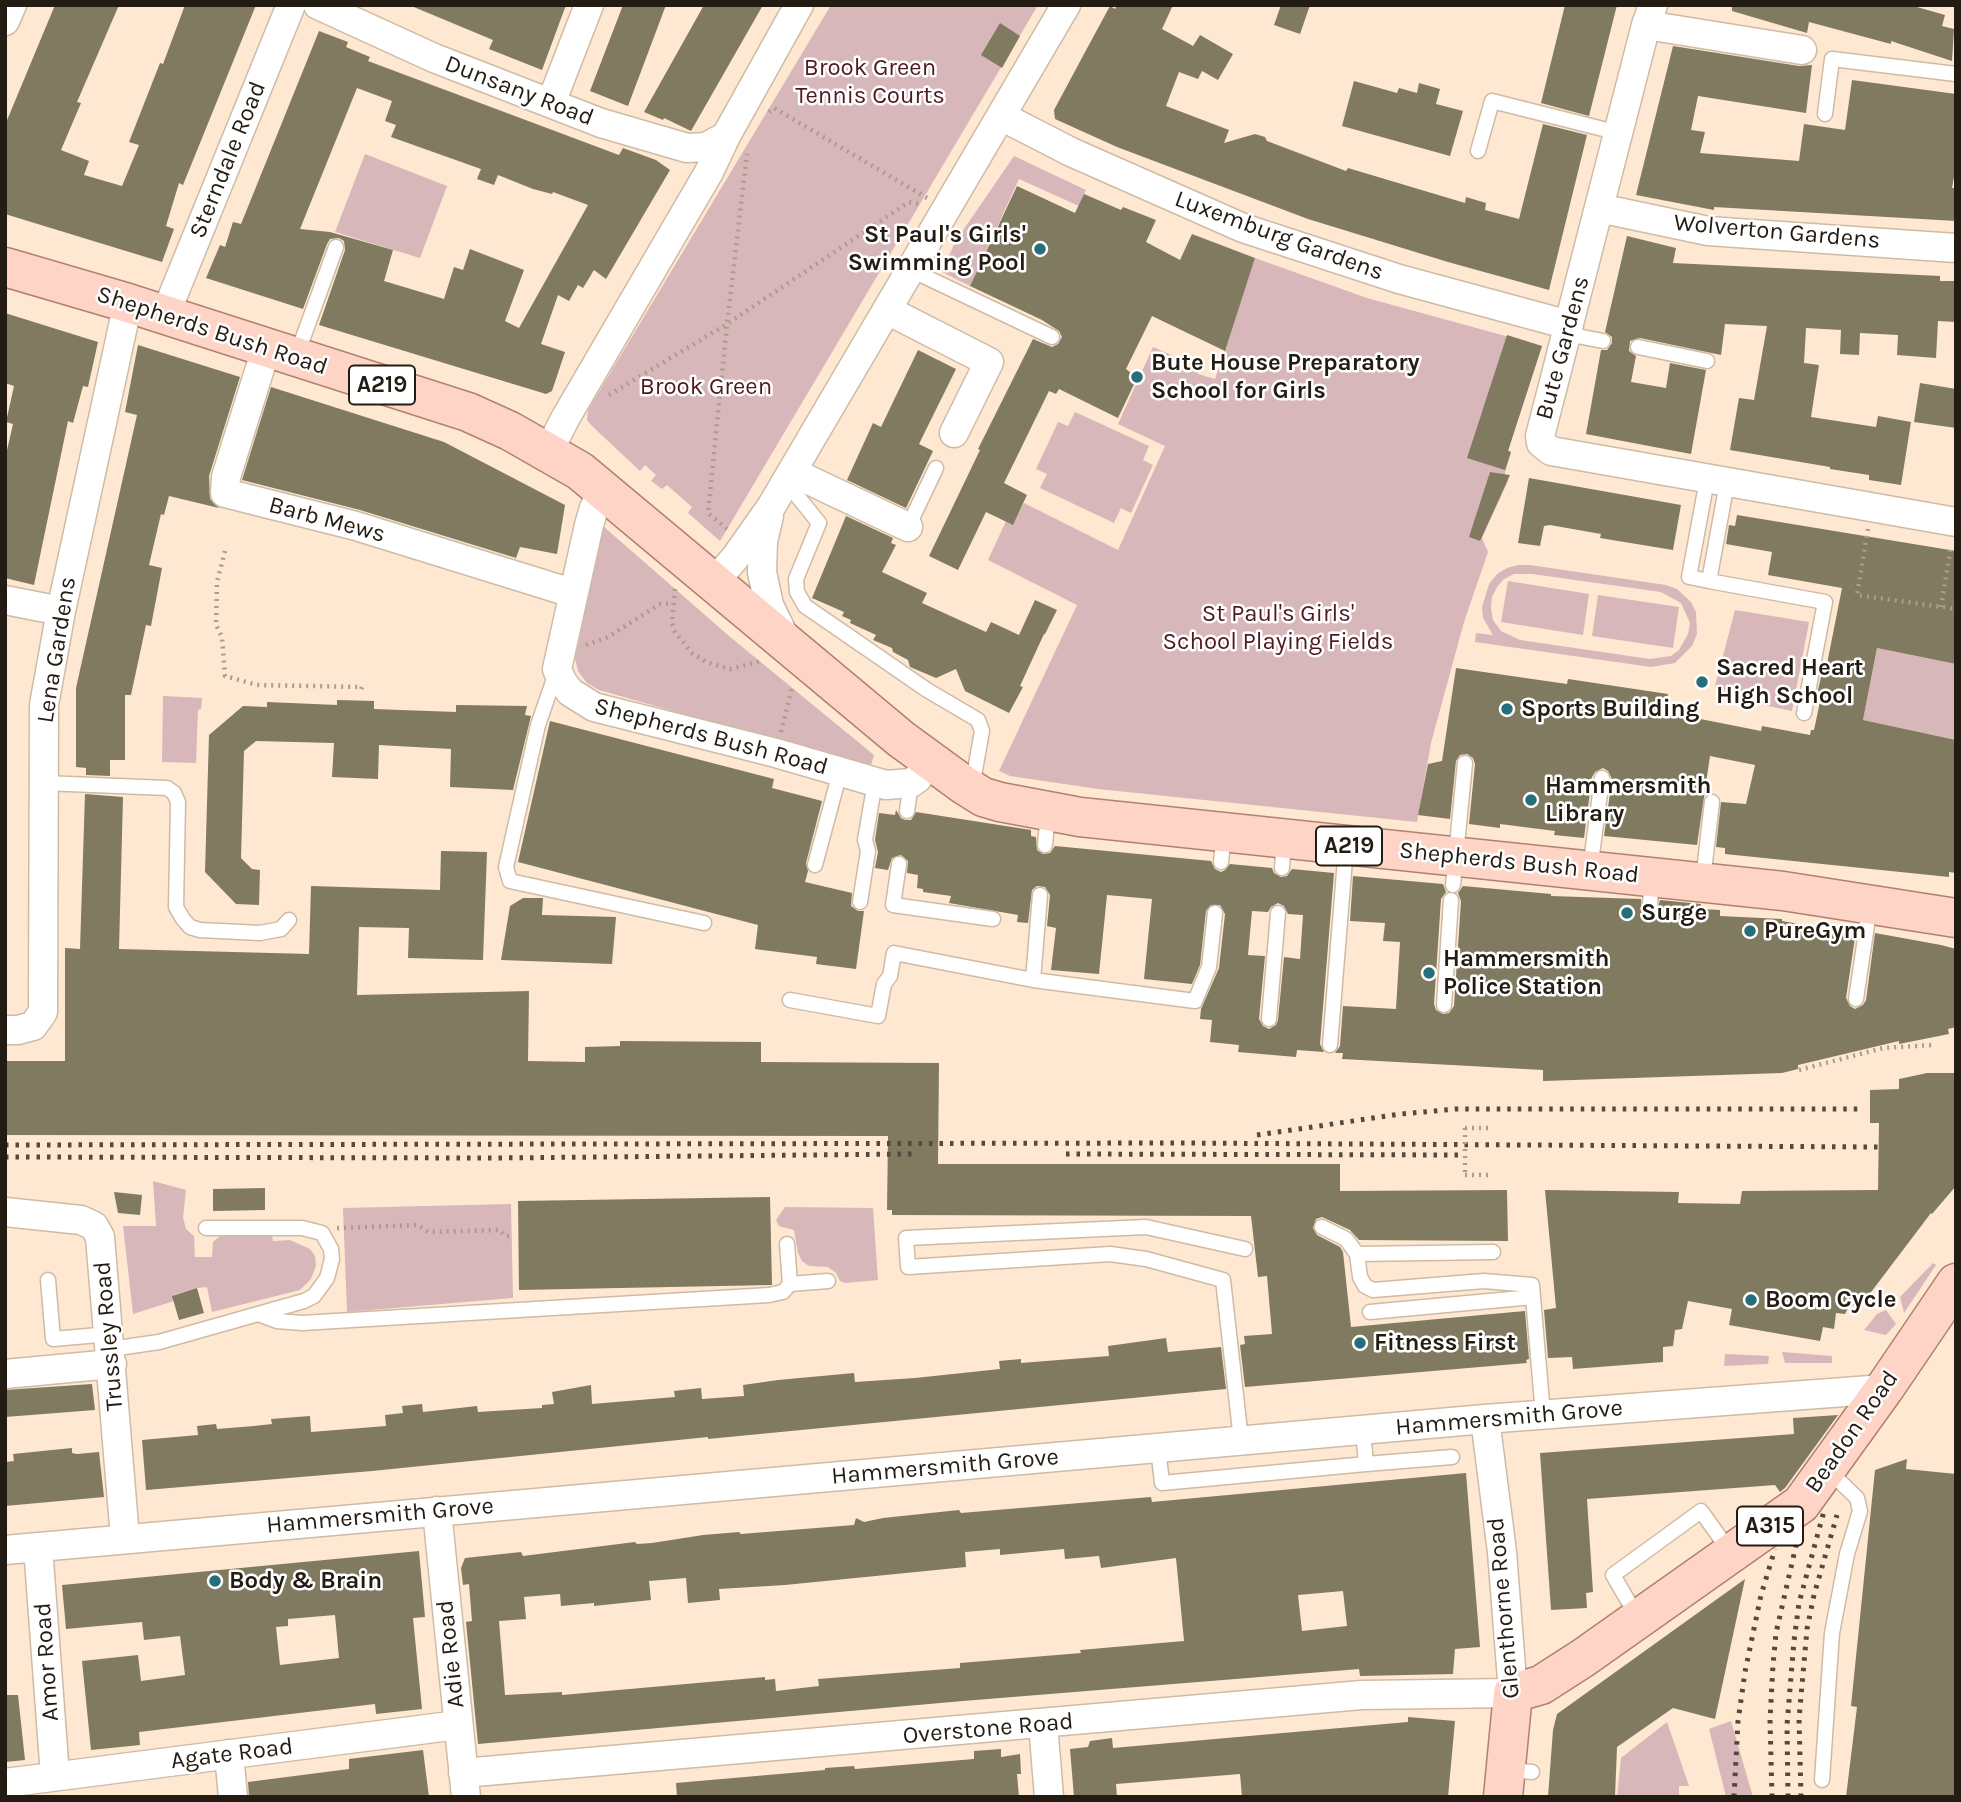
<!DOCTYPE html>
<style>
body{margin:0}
#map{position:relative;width:1961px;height:1802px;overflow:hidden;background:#fee8d2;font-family:Karla,sans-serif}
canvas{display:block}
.frame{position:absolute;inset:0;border:7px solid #231c13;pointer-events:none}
</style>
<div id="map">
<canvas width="1961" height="1802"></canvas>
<div class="frame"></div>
</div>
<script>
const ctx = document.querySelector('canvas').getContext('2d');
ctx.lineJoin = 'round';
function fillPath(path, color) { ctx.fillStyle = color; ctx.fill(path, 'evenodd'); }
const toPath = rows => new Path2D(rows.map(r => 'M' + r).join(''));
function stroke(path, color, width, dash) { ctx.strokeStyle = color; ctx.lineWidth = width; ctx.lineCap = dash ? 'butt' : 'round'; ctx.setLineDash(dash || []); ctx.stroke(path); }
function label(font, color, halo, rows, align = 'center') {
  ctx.font = font + ' Karla,sans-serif'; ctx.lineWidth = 5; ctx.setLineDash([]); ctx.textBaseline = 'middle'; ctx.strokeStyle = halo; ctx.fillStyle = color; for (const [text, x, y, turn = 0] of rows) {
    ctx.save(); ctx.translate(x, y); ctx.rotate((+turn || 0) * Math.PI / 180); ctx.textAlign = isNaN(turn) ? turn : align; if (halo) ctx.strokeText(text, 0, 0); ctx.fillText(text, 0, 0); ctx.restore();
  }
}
fillPath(toPath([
 [831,5,1038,5,720,541,688,513,692,507,667,485,662,489,651,481,656,475,645,465,640,471,592,426,587,420,588,410],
 [365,154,447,186,420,258,335,232],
 [1014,156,1086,190,1079,206,1019,179,970,286,942,272,955,242],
 [1255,258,1367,298,1542,346,1508,450,1511,452,1504,477,1508,481,1482,538,1488,552,1464,622,1431,743,1417,822,1098,789,1010,776,999,771,1077,605,988,560,1006,521,1013,524,1024,503,1118,550,1165,446,1118,424,1153,347,1200,368,1198,374,1215,379],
 [1075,412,1149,446,1143,460,1153,465,1131,513,1121,508,1114,523,1040,488,1047,474,1036,469,1058,422,1068,426],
 [603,526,729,636,874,755,869,771,771,739,599,690,587,683,578,671,575,659],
 [1518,565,1530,565,1666,585,1677,589,1691,602,1696,612,1697,634,1692,646,1675,663,1651,667,1475,642,1476,633,1493,635,1483,618,1482,607,1489,584,1497,574,1507,568],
 [1514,574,1532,574,1661,592,1681,603,1690,623,1688,634,1679,650,1671,656,1650,659,1520,640,1501,631,1493,620,1491,608,1492,597,1497,587,1504,579],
 [1508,581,1589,594,1583,635,1501,622],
 [1598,595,1679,607,1673,648,1592,636],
 [1735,610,1809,622,1792,711,1724,697,1717,693,1715,686],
 [1877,648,1956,664,1956,740,1863,720],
 [163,696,202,698,201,709,198,710,196,763,162,762],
 [153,1181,186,1190,183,1217,186,1229,194,1236,195,1257,212,1257,213,1242,220,1236,272,1235,273,1241,290,1240,310,1249,315,1256,316,1266,311,1279,300,1290,212,1312,207,1287,197,1288,173,1295,174,1301,133,1314,123,1226,156,1226],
 [511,1204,513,1298,347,1312,343,1208],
 [785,1207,873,1208,878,1280,846,1283,840,1281,836,1273,828,1267,809,1266,802,1261,798,1253,794,1230,779,1226,776,1220],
 [1933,1263,1936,1265,1904,1313,1900,1297],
 [1886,1310,1896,1324,1886,1335,1864,1330,1877,1314],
 [1782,1352,1832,1356,1832,1363,1785,1363],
 [1725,1354,1769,1356,1768,1364,1724,1366],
 [1731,1721,1753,1797,1726,1797,1709,1729],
 [1667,1722,1689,1786,1679,1786,1679,1797,1617,1797,1621,1758]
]), '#d7b7b9');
fillPath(toPath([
 [55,5,119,5,77,102,81,103,61,150,89,161,84,175,122,186,139,145,129,142,160,63,163,64,185,5,256,5,183,185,179,183,166,226,174,229,162,262,5,214,5,125],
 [409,5,566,5,542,70,489,49,493,40],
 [623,5,666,5,628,106,590,91],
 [704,5,763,5,691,131,664,118,663,120,644,112],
 [1117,5,1173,5,1162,29,1193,46,1200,35,1233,54,1218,80,1202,71,1198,79,1179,72,1166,106,1229,130,1224,143,1255,134,1265,137,1267,141,1346,171,1348,168,1465,203,1466,197,1486,203,1485,210,1519,219,1543,124,1587,135,1549,290,1448,262,1308,219,1117,147,1055,119,1054,110,1084,54,1110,6,1115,9],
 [1281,5,1310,5,1300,34,1274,25],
 [1565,5,1617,5,1589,116,1541,103],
 [1732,5,1910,5,1945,15,1942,26,1954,29,1952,61,1891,41,1891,44,1809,22,1807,33,1732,11],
 [1000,23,1020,36,1002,68,981,55],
 [319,31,348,42,346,47,370,57,368,61,619,155,623,148,656,160,670,170,606,279,594,270,583,288,578,285,569,301,558,295,541,344,565,352,552,391,546,394,319,325,345,250,344,241,339,238,330,239,327,244,303,309,206,278,220,245,225,247,233,222,241,224],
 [357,88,392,101,385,121,396,125,391,137,481,169,477,179,494,185,498,175,533,189,552,194,553,192,588,205,519,328,505,321,524,270,470,249,463,270,454,267,444,299,384,281,393,250,330,232,300,229],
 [1673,46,1799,66,1812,65,1806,113,1698,96,1691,130,1705,132,1700,153,1799,161,1804,124,1845,130,1852,80,1956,94,1956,166,1952,188,1956,188,1956,221,1714,207,1714,210,1636,195],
 [1354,81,1397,93,1399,88,1417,93,1419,83,1440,89,1436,104,1463,111,1450,156,1342,126],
 [1017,186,1075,213,1084,194,1121,210,1123,207,1156,220,1146,242,1180,260,1192,234,1255,258,1225,351,1152,316,1126,369,1137,378,1118,418,1059,389,1056,394,1049,391,1004,483,1027,495,1013,525,986,512,958,570,929,556,980,450,978,449,1033,339,1052,347,1058,344,1062,337,1059,331,1042,320,970,286],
 [1627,236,1676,248,1673,263,1940,276,1940,281,1956,281,1956,322,1938,321,1936,358,1897,355,1898,335,1860,333,1859,355,1840,354,1841,330,1806,328,1804,363,1819,365,1811,417,1876,427,1878,416,1911,422,1901,485,1869,480,1869,475,1830,469,1830,467,1730,450,1739,398,1754,400,1767,326,1725,324,1721,355,1640,338,1630,341,1629,351,1636,356,1631,382,1666,388,1670,363,1706,370,1691,454,1586,434,1601,350,1607,350,1612,343,1612,337,1605,332],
 [5,313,98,342,88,387,83,386,73,423,68,421,34,585,5,578,5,459,13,424,6,422,14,386,5,383],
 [1507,335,1542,346,1508,451,1511,452,1505,470,1467,458],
 [138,345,240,377,209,476,210,499,219,508,169,496,164,515,161,514,149,565,162,568,151,626,146,625,131,695,125,695,125,760,110,760,110,776,86,775,86,768,76,767,76,688,137,415,125,412],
 [918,350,956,369,919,444,933,451,906,508,847,480,873,423,881,427],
 [1920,383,1956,389,1956,428,1914,422],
 [271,387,444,442,565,505,557,554,520,547,516,558,360,510,242,480],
 [1490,472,1510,475,1480,541,1469,537],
 [1529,478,1681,505,1673,550,1600,538,1601,534,1550,525,1544,526,1540,546,1518,543],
 [1737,515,1956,551,1956,664,1877,648,1863,720,1956,740,1956,873,1949,872,1949,877,1725,854,1725,848,1716,847,1721,802,1746,804,1755,765,1710,756,1697,845,1604,836,1612,779,1608,771,1603,768,1595,772,1592,777,1584,838,1554,835,1555,831,1500,824,1500,828,1469,824,1475,764,1473,758,1467,754,1460,755,1456,761,1450,819,1418,815,1428,764,1442,761,1456,668,1567,684,1568,679,1668,694,1665,711,1675,714,1761,731,1762,726,1810,735,1811,730,1814,730,1821,697,1818,690,1821,677,1825,674,1842,588,1768,575,1772,552,1726,544,1729,525,1735,526],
 [846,516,893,538,891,543,896,545,882,572,927,593,922,603,986,632,991,622,1019,635,1035,600,1057,610,1045,634,1044,634,1020,686,1023,687,1009,713,965,691,956,669,936,678,910,667,908,660,893,652,892,648,873,640,876,635,850,623,851,620,842,616,844,612,812,598],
 [337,700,374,701,374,709,456,712,456,705,527,706,525,715,531,716,513,790,450,787,451,749,379,745,378,779,332,777,334,743,256,741,244,751,241,858,252,869,260,870,259,905,236,904,205,872,209,735,243,706,267,707,267,702,337,705],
 [550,721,774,779,772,788,822,801,806,863,808,871,805,882,852,893,851,906,858,911,864,911,856,969,816,964,817,957,755,949,758,925,518,862],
 [85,794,123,797,119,949,309,954,311,886,440,890,441,851,487,852,483,960,408,958,409,928,359,927,357,995,529,991,528,1061,585,1062,585,1047,620,1046,620,1041,761,1042,761,1062,939,1063,938,1164,1340,1164,1340,1191,1507,1190,1508,1241,1359,1240,1350,1230,1322,1217,1316,1219,1313,1228,1317,1235,1340,1247,1343,1252,1351,1327,1525,1311,1529,1359,1526,1360,1527,1363,1245,1387,1240,1345,1245,1344,1244,1336,1272,1334,1267,1276,1258,1277,1251,1216,892,1215,892,1210,887,1210,888,1136,5,1135,5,1061,65,1061,65,948,80,949],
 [896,810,901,818,905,820,911,820,916,812,1031,830,1031,836,1036,837,1037,850,1043,854,1050,853,1055,846,1211,861,1215,869,1221,872,1225,870,1230,864,1272,868,1274,873,1281,877,1287,876,1292,869,1334,873,1320,1044,1324,1052,1297,1050,1296,1057,1238,1052,1239,1045,1210,1042,1212,1020,1200,1019,1201,1009,1219,968,1225,914,1220,905,1211,905,1206,911,1200,965,1192,984,1144,979,1152,899,1107,895,1099,974,1051,970,1056,928,1047,926,1050,895,1045,887,1037,886,1032,890,1028,923,1017,922,1018,915,949,903,951,896,923,892,923,889,917,888,918,875,907,873,908,861,901,855,892,858,888,870,875,868,878,852,875,840,879,813,895,815],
 [1278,903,1284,906,1288,914,1303,915,1300,959,1284,957,1278,1020,1276,1025,1269,1029,1263,1026,1259,1019,1265,956,1248,955,1252,911,1268,912,1271,907],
 [1353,876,1443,884,1446,892,1441,899,1434,1004,1436,1010,1443,1014,1449,1013,1454,1006,1461,901,1458,893,1463,886,1551,894,1551,896,1641,899,1642,910,1649,914,1657,911,1660,900,1701,904,1701,909,1720,910,1720,916,1782,919,1782,921,1839,931,1840,928,1856,931,1846,998,1850,1006,1855,1009,1863,1005,1866,1000,1875,933,1941,945,1956,949,1956,1027,1948,1029,1949,1034,1899,1044,1899,1041,1798,1065,1798,1069,1782,1073,1543,1081,1543,1070,1342,1059,1343,1053,1335,1053,1340,1046,1343,1006,1396,1009,1400,942,1383,941,1385,923,1350,921],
 [523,898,543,898,542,915,616,917,612,964,501,960,510,906],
 [1927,1073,1956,1073,1956,1186,1932,1214,1931,1213,1859,1308,1850,1304,1845,1314,1836,1313,1834,1329,1823,1327,1820,1341,1729,1325,1732,1309,1688,1301,1682,1329,1675,1330,1673,1346,1663,1347,1663,1362,1573,1369,1572,1357,1548,1358,1544,1310,1556,1308,1545,1190,1679,1192,1678,1203,1740,1204,1742,1191,1878,1190,1879,1123,1870,1123,1870,1090,1899,1089,1899,1079],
 [265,1188,265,1210,213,1211,213,1189],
 [114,1192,142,1195,140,1215,118,1213],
 [770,1197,772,1285,519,1290,518,1201],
 [197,1288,204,1313,179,1320,172,1296],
 [1166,1338,1168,1352,1221,1347,1226,1389,708,1439,708,1437,372,1471,146,1490,142,1440,198,1435,197,1426,216,1424,217,1429,254,1426,272,1424,271,1419,310,1416,311,1432,386,1426,385,1415,403,1413,402,1406,422,1404,423,1412,477,1406,478,1412,542,1408,542,1405,554,1404,552,1392,591,1385,592,1404,675,1397,674,1391,701,1388,702,1399,744,1396,743,1385,778,1380,854,1373,855,1382,915,1378,1000,1369,999,1361,1021,1359,1021,1363,1109,1356,1108,1346],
 [92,1384,95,1410,5,1417,5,1390],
 [1838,1415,1785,1488,1780,1492,1775,1485,1587,1499,1593,1592,1586,1593,1587,1608,1551,1610,1540,1453,1794,1434,1793,1418],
 [72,1448,72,1453,77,1454,99,1452,104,1497,5,1506,5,1462,14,1461,13,1454],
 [1907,1459,1906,1469,1956,1474,1956,1797,1846,1797,1857,1707,1851,1706,1875,1470],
 [1466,1473,1480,1647,1455,1649,1453,1674,1360,1676,1359,1669,963,1701,478,1744,466,1622,472,1621,469,1584,463,1585,461,1568,465,1558,521,1552,523,1556,635,1542,637,1544,652,1543,703,1535,739,1532,741,1534,854,1525,856,1518,864,1522,883,1518,959,1510,961,1513,1151,1497,1152,1502],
 [1000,1549,1000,1555,1064,1549,1065,1559,1099,1556,1101,1568,1176,1558,1184,1641,1080,1650,1081,1653,960,1663,960,1668,818,1679,819,1686,776,1691,775,1679,765,1680,765,1677,562,1695,562,1692,505,1695,499,1621,526,1619,524,1597,560,1594,561,1606,594,1603,594,1606,651,1600,649,1581,686,1578,688,1603,720,1600,719,1589,785,1585,966,1567,965,1552],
 [1343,1591,1347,1626,1302,1631,1298,1595],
 [419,1551,425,1617,413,1618,422,1709,376,1714,375,1704,139,1732,140,1745,91,1750,82,1661,138,1655,141,1681,185,1675,180,1636,144,1640,142,1622,66,1629,62,1585],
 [335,1615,339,1658,280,1665,276,1627,288,1626,288,1619],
 [1745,1579,1715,1719,1673,1708,1617,1747,1615,1797,1548,1797,1553,1730,1557,1714],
 [5,1695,18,1695,25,1760,5,1762],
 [1408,1717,1455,1721,1448,1797,1242,1797,1240,1774,1116,1784,1117,1797,1074,1797,1070,1749,1088,1747,1090,1741,1112,1738,1113,1748,1408,1722],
 [1001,1749,1001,1757,1020,1754,1021,1774,1017,1774,1019,1797,677,1797,676,1783,825,1770,825,1768,854,1766,855,1769,974,1759,974,1751],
 [423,1750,429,1797,249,1797,248,1782,349,1769,349,1759]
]), '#807a61');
const lane = toPath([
 [1825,114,1832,59,1956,74],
 [1478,151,1492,101,1619,133],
 [911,270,1052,337],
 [1567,334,1603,341],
 [1638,347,1707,361],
 [296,357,336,247],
 [1707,480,1689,577,1709,581,1727,483],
 [786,482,819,523,796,579,797,592,805,606,927,690,978,720,982,731,972,787],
 [908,527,936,468],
 [1709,581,1825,602,1804,713],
 [556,673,538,725,506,867,510,881,704,923],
 [44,783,167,788,174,793,178,802,176,907,183,919,190,927,200,930,260,933,281,929,289,920],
 [907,811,911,783],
 [1045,845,1048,813],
 [1221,862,1224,834],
 [899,864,893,905,993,919],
 [815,865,840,772],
 [1282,868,1284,839],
 [1590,870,1602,778],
 [1703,880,1712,802],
 [1453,885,1465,763],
 [860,902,868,851,865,840,875,782],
 [1650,905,1652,878],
 [1033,980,1040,895],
 [1856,999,1870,905],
 [790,1000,878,1016,884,984,890,976,894,953,1033,980,1195,1001,1209,967,1215,913],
 [1444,1005,1451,900],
 [1269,1019,1278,913],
 [1330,1045,1346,847],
 [1322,1227,1346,1239,1357,1254,1360,1277,1365,1286,1373,1290,1484,1281,1532,1285,1543,1415],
 [1357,1254,1493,1252],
 [48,1280,53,1339,110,1334],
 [790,1284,828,1281],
 [1370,1312,1533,1297],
 [261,1315,277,1321,302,1323,769,1295,783,1292,790,1284,787,1244],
 [111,1349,159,1342,304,1301,314,1296,327,1278,332,1259,331,1249,322,1233,302,1228,206,1228],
 [1241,1440,1223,1280,1146,1259,1110,1254,908,1267,906,1238,1146,1227,1245,1249],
 [1158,1448,1162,1483,1366,1464,1363,1430],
 [1366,1464,1452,1457],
 [1638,1618,1613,1575,1701,1511,1731,1553],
 [1507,1770,1532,1772],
 [1822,1780,1832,1633,1847,1554,1860,1511,1857,1498,1828,1470]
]);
const street = toPath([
 [318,5,434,58,601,123,687,148,706,147,726,136],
 [1653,5,1646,25,1540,436,1541,443,1551,451,1956,522],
 [5,21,12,5],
 [1646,25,1802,50],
 [551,103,589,5],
 [1001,116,1071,152,1243,228,1399,279,1569,325],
 [1599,208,1708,231,1956,248],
 [887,310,989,362,954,433],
 [165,315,291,5],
 [266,349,226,477,225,493,356,526,572,593],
 [548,452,566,417,709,172,726,136,799,5],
 [792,472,908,527],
 [604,489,594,508,589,525,557,669,562,681,570,692,594,707,776,753,886,785,911,783,918,778,928,760],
 [769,516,763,541,762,572,769,605,785,638],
 [713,583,735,558,771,507,1066,5],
 [5,600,61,611],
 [5,1030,18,1030,33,1026,43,1012,44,705,61,611,128,303],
 [5,1212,81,1220,94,1226,100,1237,125,1538],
 [5,1374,112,1364],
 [437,1511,466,1797],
 [38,1547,55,1776],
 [5,1550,1485,1419,1884,1389],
 [1043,1724,1049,1797],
 [229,1754,233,1797],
 [463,1773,1362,1695,1513,1693,1502,1552,1485,1419],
 [5,1783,458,1725]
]);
const primary = toPath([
 [5,267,128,303,468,412,510,431,580,471,901,739,964,785,983,797,1000,802,1080,817,1783,891,1956,918],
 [1503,1797,1513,1693,1541,1685,1583,1658,1801,1504,1884,1389,1956,1283]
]);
stroke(lane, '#cfbba5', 17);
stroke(street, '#cfbba5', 31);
stroke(primary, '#b0816e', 41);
stroke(toPath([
 [769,112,774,108,927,198],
 [609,395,727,324,909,202,921,204],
 [727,529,708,513,727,324,747,154],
 [1868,529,1857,595,1956,609],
 [225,551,217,582,216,625,222,637,225,676,257,685,362,687,360,692],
 [675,589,672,623,675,632,692,653,706,662,730,669,761,661],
 [1941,607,1951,546],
 [586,645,608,637,660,604,673,603],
 [781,732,792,688],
 [1799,1070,1883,1048,1932,1045],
 [1465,1128,1490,1128],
 [1465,1175,1490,1175],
 [337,1228,418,1225,428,1232,500,1230,505,1236,511,1236]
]), '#ac9c8b', 4.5, [2, 5]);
stroke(lane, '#fff', 14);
stroke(street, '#fff', 28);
stroke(primary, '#fdd4c5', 38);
stroke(toPath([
 [1257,1135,1401,1114,1456,1109,1862,1109],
 [5,1145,1177,1143,1878,1147],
 [1066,1154,1465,1155],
 [5,1157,495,1158,912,1154],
 [1734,1797,1738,1721,1745,1672,1761,1595,1775,1549],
 [1772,1797,1770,1720,1773,1665,1776,1633,1797,1541],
 [1788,1797,1787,1725,1794,1641,1799,1603,1824,1511],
 [1801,1797,1799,1719,1807,1629,1814,1595,1837,1515]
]), '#53493d', 5, [3.5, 7]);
stroke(toPath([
 [1465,1128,1465,1175]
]), '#ac9c8b', 4.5, [2, 5]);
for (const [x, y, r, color] of [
 [1040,249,7,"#266f7a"],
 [1137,377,7,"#266f7a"],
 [1702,682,7,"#266f7a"],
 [1507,709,7,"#266f7a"],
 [1531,800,7,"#266f7a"],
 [1627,913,7,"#266f7a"],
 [1750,931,7,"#266f7a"],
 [1429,973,7,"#266f7a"],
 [1751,1300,7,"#266f7a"],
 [1360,1343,7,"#266f7a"],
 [215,1581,7,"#266f7a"]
]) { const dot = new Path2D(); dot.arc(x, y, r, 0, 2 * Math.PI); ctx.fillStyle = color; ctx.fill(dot); stroke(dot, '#fff', 2.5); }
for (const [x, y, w] of [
 [382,385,66],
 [1349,846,66],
 [1770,1526,66]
]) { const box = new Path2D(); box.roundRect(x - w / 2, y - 19.5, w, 39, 5); ctx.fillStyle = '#fff'; ctx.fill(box); stroke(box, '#231c13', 2); }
label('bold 23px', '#231c13', null, [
 ["A219",382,385],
 ["A219",1349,846],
 ["A315",1770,1526]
]);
label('24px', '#4f1922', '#fff', [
 ["Brook Green",870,68],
 ["Tennis Courts",870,96],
 ["Brook Green",706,387],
 ["St Paul's Girls'",1278,614],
 ["School Playing Fields",1278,642]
]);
label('24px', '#231c13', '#fff', [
 ["Dunsany Road",519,91,21],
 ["Sterndale Road",228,160,-68],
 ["Wolverton Gardens",1777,232,5],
 ["Luxemburg Gardens",1279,236,20],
 ["Shepherds Bush Road",212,331,18],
 ["Bute Gardens",1563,348,-75],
 ["Barb Mews",327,520,15],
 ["Lena Gardens",57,650,-81],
 ["Shepherds Bush Road",711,737,15],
 ["Shepherds Bush Road",1519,863,6],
 ["Trussley Road",109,1336,-95],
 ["Hammersmith Grove",1509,1418,-5],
 ["Beadon Road",1852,1432,-55],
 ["Hammersmith Grove",945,1467,-5],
 ["Hammersmith Grove",380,1516,-5],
 ["Glenthorne Road",1504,1608,-95],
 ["Adie Road",451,1654,-96],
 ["Amor Road",47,1662,-94],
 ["Overstone Road",988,1729,-5],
 ["Agate Road",232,1754,-7]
]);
label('bold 24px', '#231c13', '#fff', [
 ["St Paul's Girls'",1026,235,"right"],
 ["Swimming Pool",1026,263,"right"],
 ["Bute House Preparatory",1151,363],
 ["School for Girls",1151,391],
 ["Sacred Heart",1716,668],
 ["High School",1716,696],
 ["Sports Building",1521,709],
 ["Hammersmith",1545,786],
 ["Library",1545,814],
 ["Surge",1641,913],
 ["PureGym",1764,931],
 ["Hammersmith",1443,959],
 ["Police Station",1443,987],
 ["Boom Cycle",1765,1300],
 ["Fitness First",1374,1343],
 ["Body & Brain",229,1581]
], 'left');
</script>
